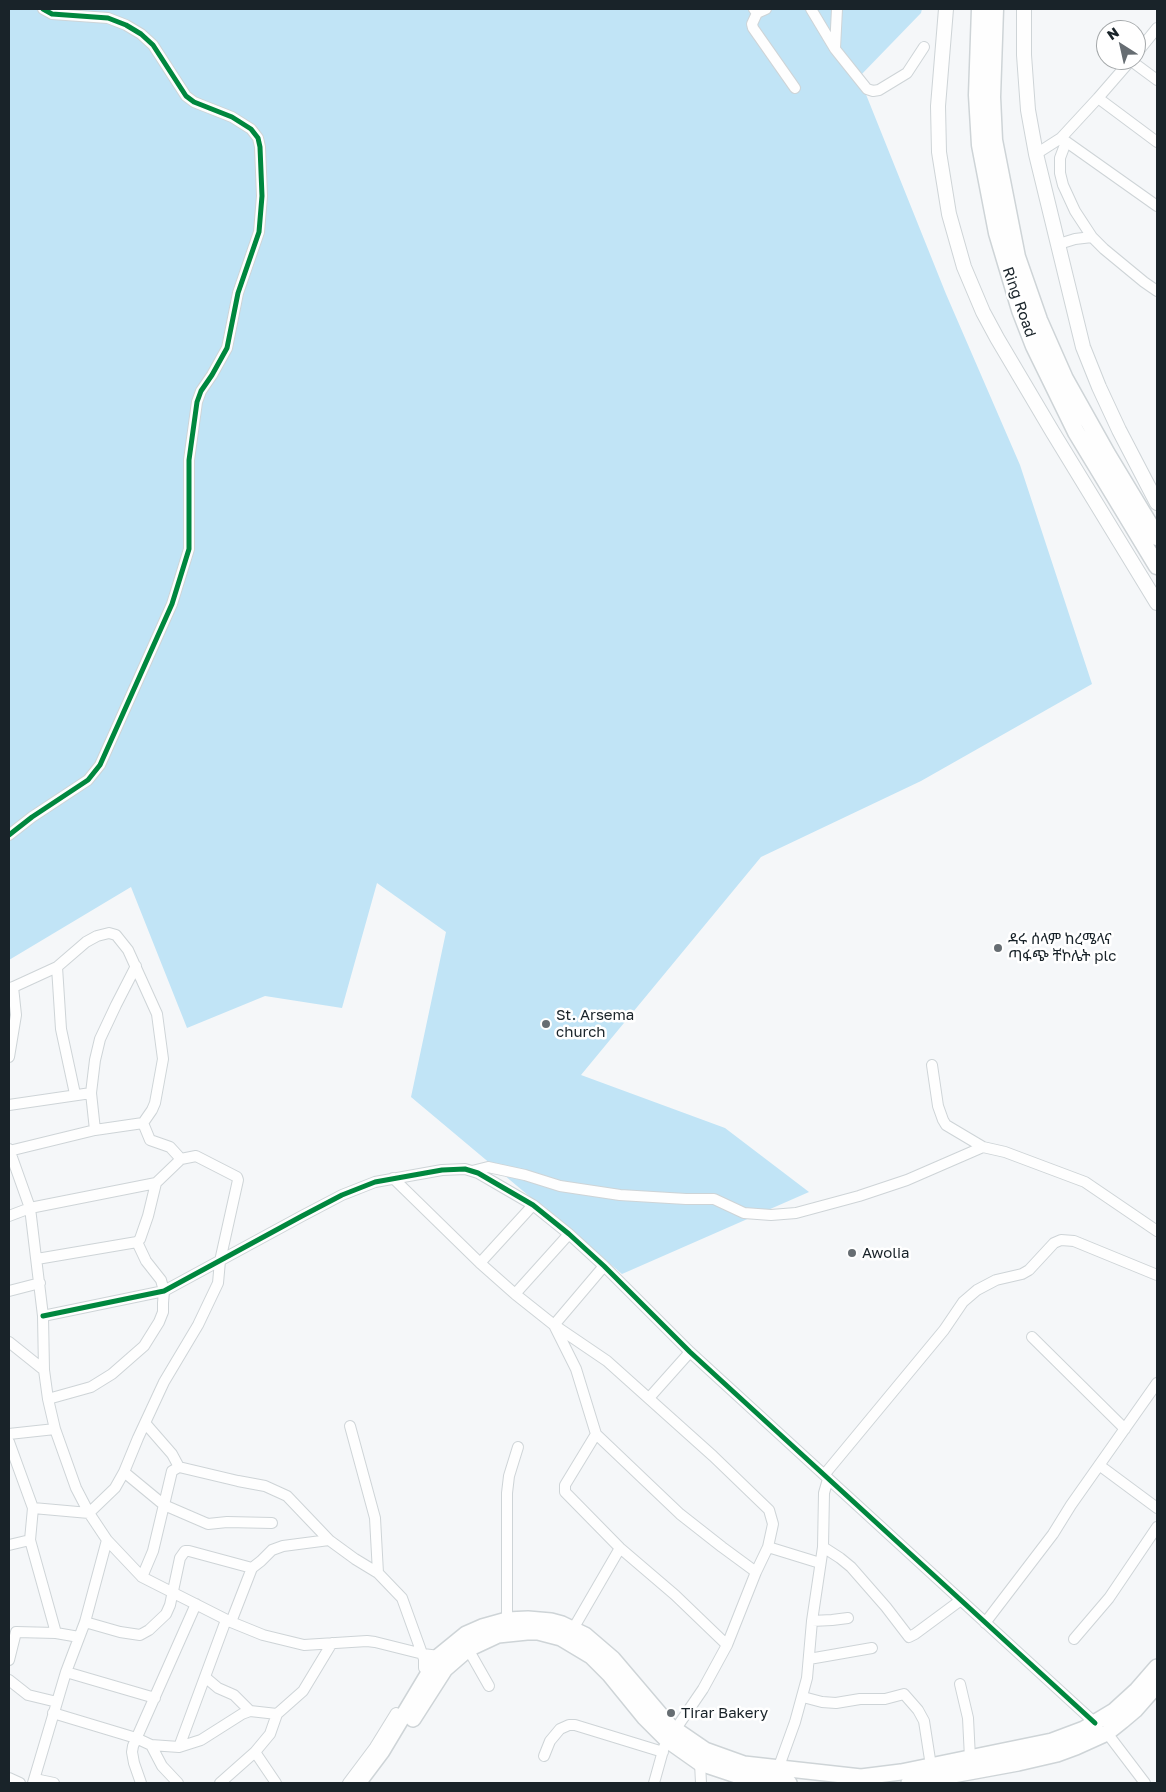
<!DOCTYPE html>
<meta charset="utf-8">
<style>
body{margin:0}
#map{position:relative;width:1166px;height:1792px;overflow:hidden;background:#f5f7f9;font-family:"Golos Text",sans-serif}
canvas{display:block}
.frame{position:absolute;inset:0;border:10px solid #192329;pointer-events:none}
.north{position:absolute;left:1096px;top:20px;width:50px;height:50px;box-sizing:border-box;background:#fff;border:1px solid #a3a7a9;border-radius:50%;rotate:325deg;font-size:14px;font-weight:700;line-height:20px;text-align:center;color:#192329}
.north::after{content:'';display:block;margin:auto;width:18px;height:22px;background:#666d72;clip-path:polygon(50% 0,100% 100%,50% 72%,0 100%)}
</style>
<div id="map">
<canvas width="1166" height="1792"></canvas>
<div class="frame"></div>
<div class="north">N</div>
</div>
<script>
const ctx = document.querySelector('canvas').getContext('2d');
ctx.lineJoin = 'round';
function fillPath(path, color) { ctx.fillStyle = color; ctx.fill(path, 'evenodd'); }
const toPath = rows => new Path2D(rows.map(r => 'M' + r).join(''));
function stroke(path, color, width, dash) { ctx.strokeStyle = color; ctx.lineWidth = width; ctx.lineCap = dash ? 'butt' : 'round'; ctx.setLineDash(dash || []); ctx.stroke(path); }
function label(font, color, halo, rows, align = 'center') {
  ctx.font = font + ' "Golos Text","Noto Sans Ethiopic",sans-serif'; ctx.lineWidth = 5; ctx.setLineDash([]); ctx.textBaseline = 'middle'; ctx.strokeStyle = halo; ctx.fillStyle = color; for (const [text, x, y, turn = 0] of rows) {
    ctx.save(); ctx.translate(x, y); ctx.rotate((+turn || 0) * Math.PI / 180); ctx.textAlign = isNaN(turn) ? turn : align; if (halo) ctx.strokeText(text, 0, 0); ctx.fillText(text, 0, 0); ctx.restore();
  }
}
fillPath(toPath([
 [9,9,922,9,921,13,859,77,946,294,1020,465,1092,684,921,781,761,857,581,1075,725,1128,809,1192,622,1274,411,1097,446,932,377,883,342,1008,265,996,187,1028,131,887,9,960]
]), '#c1e4f6');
const minor = toPath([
 [754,9,757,13,766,9],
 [811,9,835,49,867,89,873,91,879,90,907,73,924,47],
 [757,13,752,24,753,28,795,88],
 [835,48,837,9],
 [1136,54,1157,28],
 [1130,60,1157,80],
 [1098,98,1157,142],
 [1061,138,1157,206],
 [1066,142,1060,158,1060,173,1063,185,1075,211,1092,237],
 [1036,154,1061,138,1098,98,1131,60],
 [1059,244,1075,239,1092,237,1104,249,1144,282,1157,291],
 [9,835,32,817,88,780,100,765,172,604,189,549,189,460,197,402,201,391,212,375,227,348,238,293,259,232,262,196,260,147,258,138,251,129,232,117,194,102,186,96,153,45,141,34,126,25,108,18,52,14,43,9],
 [9,989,57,967,61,1029,75,1094],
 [9,1057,16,1015,13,987],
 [932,1065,938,1106,943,1120,946,1125,983,1147,1005,1152,1085,1182,1157,1231],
 [9,1105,91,1093],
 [143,1123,150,1140,170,1147,181,1159],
 [95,1130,91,1093,95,1060,100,1039,116,1005,136,966],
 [9,1149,30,1208,43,1316,44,1370,48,1399,55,1429,76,1488,89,1513,107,1540,142,1577,231,1622,263,1635,304,1645,367,1641,375,1642,423,1654,439,1656],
 [9,1151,95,1130,143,1123,152,1110,155,1103,163,1059,157,1014,128,950,116,935,109,933,97,936,86,942,57,967],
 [472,1171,488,1167,525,1175,560,1186,620,1195,686,1199,714,1199,744,1213,771,1215,796,1213,859,1196,907,1180,983,1147],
 [393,1178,480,1263,515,1294,554,1325,607,1361,713,1456,769,1510,773,1524,768,1547,756,1572,727,1645,703,1689,675,1730],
 [9,1216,30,1208,156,1183],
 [480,1263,533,1205],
 [604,1266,554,1325,576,1369,596,1434,565,1485,565,1492,620,1548,675,1595,727,1645],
 [9,1291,40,1283],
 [515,1294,569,1234],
 [43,1316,164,1291,302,1216,342,1195,375,1182,442,1170,465,1169,478,1173,533,1205,569,1234,604,1266,690,1352,1095,1723],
 [1032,1337,1125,1429],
 [9,1342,44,1370],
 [649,1398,690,1352],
 [48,1399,91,1387,112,1374,144,1346,159,1322,163,1312,163,1303,164,1291,161,1280,146,1261,137,1242],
 [145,1423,172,1454,179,1467],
 [350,1426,375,1518,378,1573],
 [9,1434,55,1429],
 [596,1434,680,1514,722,1547,756,1572],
 [9,1442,33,1508,30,1540,56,1633],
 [1099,1465,1157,1508],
 [124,1472,164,1505,208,1524,227,1522,272,1523],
 [824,1475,944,1330,963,1302,977,1290,996,1280,1022,1274,1029,1270,1054,1243,1061,1240,1074,1241,1157,1275],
 [33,1508,89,1513,115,1488,124,1472,138,1438,164,1382,198,1325,218,1283,220,1261,238,1180,237,1177,196,1156,181,1159,156,1183,148,1216,140,1239,137,1242,37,1259],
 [9,1545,30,1540],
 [768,1547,820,1563],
 [823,1547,840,1558,851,1567,886,1607,909,1637,915,1634,961,1600],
 [142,1577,153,1551,172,1471,179,1467,238,1481,265,1486,287,1496,329,1540],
 [507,1620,507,1493,509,1476,518,1447],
 [812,1621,832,1620,848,1618],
 [85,1622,120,1632,140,1635,149,1630,166,1614,170,1605,180,1558,185,1551,189,1551,252,1568],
 [231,1622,252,1568,261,1561,272,1550,283,1546,329,1540,355,1559,378,1573,402,1598,424,1659,424,1668],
 [985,1623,1053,1534,1071,1505,1157,1383],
 [573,1629,620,1548],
 [1074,1639,1109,1598,1157,1527],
 [468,1649,489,1686],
 [809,1659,872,1648],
 [9,1660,16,1632,56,1633,79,1637],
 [66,1672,155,1698],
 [205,1677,218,1688,234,1695,250,1711],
 [9,1680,28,1695,57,1702],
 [960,1684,968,1718,970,1758],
 [803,1697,822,1702,836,1703,860,1699,885,1699,904,1694,918,1710,924,1721,931,1766],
 [53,1713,136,1738,151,1745,179,1747,201,1740,242,1714,250,1711,277,1714],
 [1107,1733,1145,1783],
 [151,1745,162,1766,178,1783],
 [179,1747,226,1620],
 [255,1752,276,1783],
 [544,1756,550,1741,560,1729,569,1725,575,1725,663,1752],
 [700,1763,701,1783],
 [778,1769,795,1722,807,1678,812,1621,823,1547,824,1493,828,1479],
 [9,1778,20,1783],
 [35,1779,54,1783],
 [33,1783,66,1672,85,1622,107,1540],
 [141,1783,134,1763,132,1752,133,1746,196,1604],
 [220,1783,255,1752,270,1734,277,1714,303,1691,332,1643],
 [348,1783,375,1747,396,1713],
 [654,1783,664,1747]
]);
const secondary = toPath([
 [946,9,938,106,939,152,949,214,964,267,983,312,997,338,1052,431,1157,603],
 [1024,9,1024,55,1028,110,1036,154,1083,347,1099,387,1119,430,1157,503]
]);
const primary = toPath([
 [413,1719,445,1669,468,1649,498,1635,527,1632,538,1632,561,1638,591,1656,610,1675,645,1718,666,1739,700,1763,739,1776,789,1783],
 [358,1783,382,1751,439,1656,466,1634,482,1627,507,1620,528,1619,551,1621,562,1624,585,1635,613,1659,670,1726,705,1750,744,1764,861,1777,901,1772,1052,1741,1084,1729,1114,1711,1137,1690,1157,1667],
 [909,1783,1018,1763,1057,1754,1076,1747,1107,1733,1122,1721,1135,1710,1157,1685]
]);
const trunk = toPath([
 [980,9,977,95,980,145,997,233,1020,310,1034,346,1076,432,1157,566],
 [995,9,992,97,994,140,1017,257,1039,320,1065,379,1107,454,1157,537]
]);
stroke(minor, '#ced4d7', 12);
stroke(secondary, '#ced4d7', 16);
stroke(primary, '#ced4d7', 18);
stroke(trunk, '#ced4d7', 19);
stroke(minor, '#fefefe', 10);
stroke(secondary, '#fefefe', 14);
stroke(primary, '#fefefe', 15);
stroke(trunk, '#fefefe', 16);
stroke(toPath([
 [9,835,32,817,88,780,100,765,172,604,189,549,189,460,197,402,201,391,212,375,227,348,238,293,259,232,262,196,260,147,258,138,251,129,232,117,194,102,186,96,153,45,141,34,126,25,108,18,52,14,43,9],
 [43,1316,164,1291,302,1216,342,1195,375,1182,442,1170,465,1169,478,1173,533,1205,569,1234,604,1266,690,1352,1095,1723]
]), '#00873e', 5);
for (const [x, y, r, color] of [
 [998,948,5,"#666d72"],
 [546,1024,5,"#666d72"],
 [852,1253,5,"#666d72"],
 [671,1713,5,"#666d72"]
]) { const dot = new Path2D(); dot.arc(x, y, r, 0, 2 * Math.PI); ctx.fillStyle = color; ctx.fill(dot); stroke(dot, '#fff', 2); }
label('15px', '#192329', '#fff', [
 ["Ring Road",1019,302,71]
]);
label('15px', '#192329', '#fff', [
 ["ዳሩ ሰላም ከረሜላና",1008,939],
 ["ጣፋጭ ቸኮሌት plc",1008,956],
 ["St. Arsema",556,1015],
 ["church",556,1032],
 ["Awolia",862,1253],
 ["Tirar Bakery",681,1713]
], 'left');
</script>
